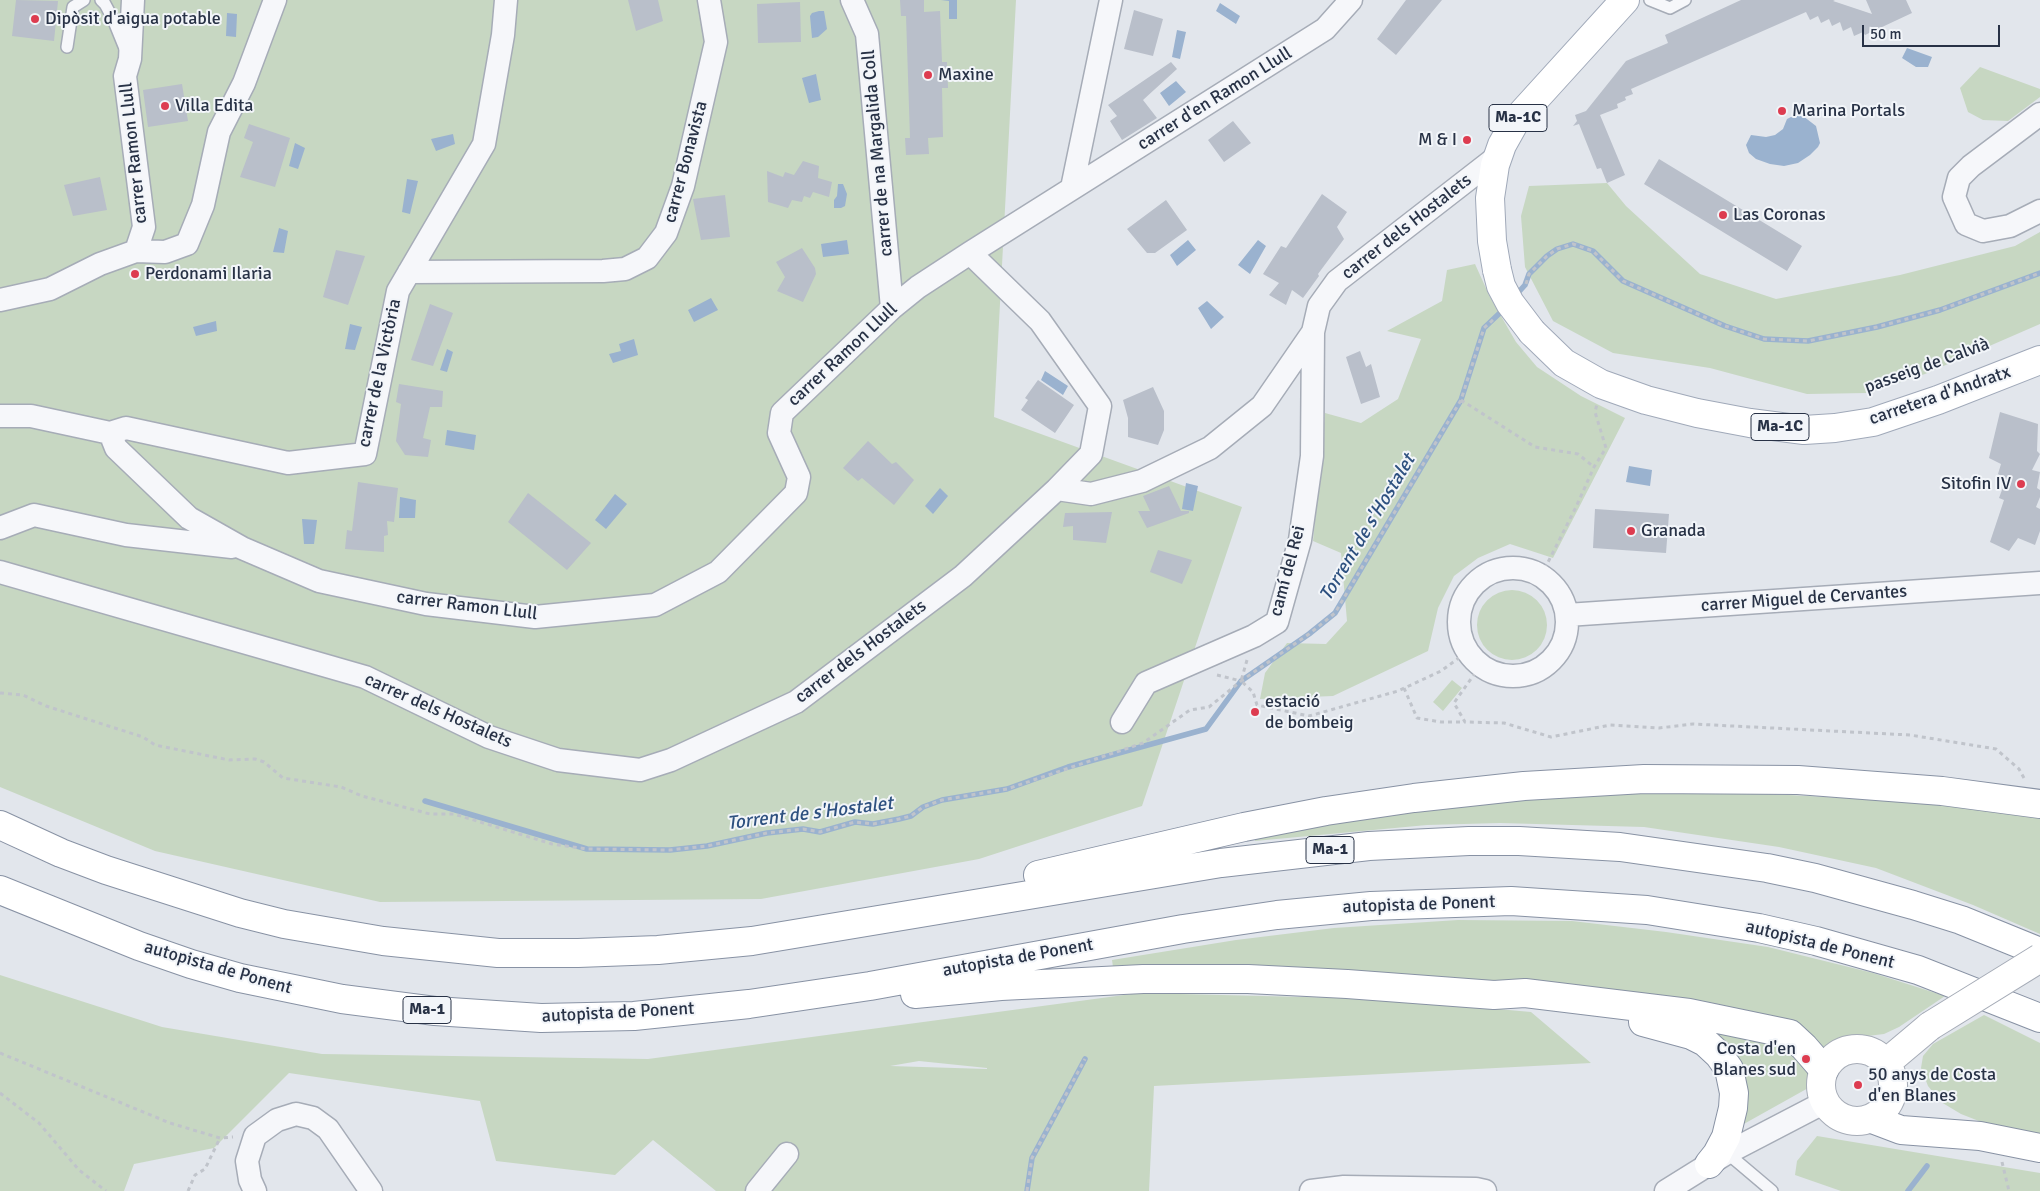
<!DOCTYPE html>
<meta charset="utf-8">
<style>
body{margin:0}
#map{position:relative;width:2040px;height:1191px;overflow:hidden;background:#e2e6ec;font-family:Signika,sans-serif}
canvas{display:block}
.scale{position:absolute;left:1862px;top:25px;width:138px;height:22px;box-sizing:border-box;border:2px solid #283246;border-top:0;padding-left:6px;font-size:15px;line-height:18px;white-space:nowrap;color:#283246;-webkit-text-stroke:4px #f2f5f9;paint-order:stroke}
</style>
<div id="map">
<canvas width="2040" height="1191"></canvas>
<div class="scale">50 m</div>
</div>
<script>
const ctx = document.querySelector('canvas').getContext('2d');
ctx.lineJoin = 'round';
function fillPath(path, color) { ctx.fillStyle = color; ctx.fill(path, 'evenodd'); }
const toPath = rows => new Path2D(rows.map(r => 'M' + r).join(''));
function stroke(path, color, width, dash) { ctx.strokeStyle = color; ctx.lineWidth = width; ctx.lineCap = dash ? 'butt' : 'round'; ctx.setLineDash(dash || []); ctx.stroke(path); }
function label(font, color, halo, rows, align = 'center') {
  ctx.font = font + ' Signika,sans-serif'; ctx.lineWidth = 4; ctx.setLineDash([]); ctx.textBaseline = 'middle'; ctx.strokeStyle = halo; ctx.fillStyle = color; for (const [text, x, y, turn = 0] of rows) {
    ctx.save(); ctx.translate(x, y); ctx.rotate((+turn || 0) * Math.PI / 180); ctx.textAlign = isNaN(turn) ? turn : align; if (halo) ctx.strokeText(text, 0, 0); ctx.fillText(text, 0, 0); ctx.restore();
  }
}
fillPath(toPath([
 [0,0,1016,0,994,417,1242,507,1142,806,979,859,761,899,380,902,155,851,0,787],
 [1980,67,2040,89,2040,97,2008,121,1983,120,1968,112,1960,88],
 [1607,183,1626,206,1700,274,1776,299,1900,275,2015,246,2040,232,2040,324,1925,374,1868,393,1807,394,1710,368,1613,353,1553,321,1525,267,1521,216,1529,186],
 [1475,264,1490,297,1516,342,1537,367,1581,396,1625,418,1553,558,1510,544,1478,558,1454,576,1438,608,1428,651,1333,696,1260,699,1265,673,1287,643,1326,644,1347,621,1341,553,1313,541,1325,413,1361,423,1398,399,1421,339,1387,331,1442,301,1447,270],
 '1477 625a35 35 0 1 1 70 0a35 35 0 1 1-70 0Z',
 [1452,680,1462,688,1443,711,1433,702],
 [1643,791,1733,792,1900,801,2001,809,2040,815,2040,934,1973,905,1876,868,1779,847,1644,827,1500,823,1427,825,1255,841,1254,837,1362,818,1501,800],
 [1458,920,1572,921,1666,932,1768,947,1873,973,1945,996,1899,1027,1884,1034,1851,1038,1837,1043,1819,1057,1794,1029,1113,967,1112,960,1236,940,1334,928],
 [0,975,162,1027,322,1054,648,1059,1139,993,1386,999,1531,1012,1591,1063,1154,1086,1149,1191,716,1191,653,1140,615,1175,496,1161,480,1101,289,1073,214,1148,134,1164,124,1191,0,1191],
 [919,1061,987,1068,987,1069,890,1066],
 [1984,1015,2040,1043,2040,1136,1984,1123,1961,1114,1941,1102,1928,1086,1921,1068,1923,1056,1933,1044],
 [1706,1027,1791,1046,1811,1067,1810,1087,1742,1125],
 [1817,1136,2040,1173,2040,1191,1841,1191,1795,1175,1797,1161]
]), '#c7d7c2');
fillPath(toPath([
 [941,0,957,0,957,19,949,19,949,1],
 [1220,3,1240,16,1236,24,1216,11],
 [819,11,824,11,827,29,818,37,812,38,810,16,812,13],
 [227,13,237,14,236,37,226,36],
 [1177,30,1186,32,1180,59,1172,57],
 [1907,48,1932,57,1928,67,1916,67,1902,58],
 [816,74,821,100,809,103,802,78],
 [1176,81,1186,92,1169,106,1160,93],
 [1795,115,1803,116,1816,126,1820,143,1818,147,1810,155,1798,163,1784,166,1770,164,1756,159,1749,153,1746,145,1751,135,1766,137,1775,135,1783,129,1787,119],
 [453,134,455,144,436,151,431,139],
 [295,143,305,148,298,169,289,166],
 [407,179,418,181,410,214,402,212],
 [838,184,843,184,847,194,845,206,841,208,834,208,834,200,837,196],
 [279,228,288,231,284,253,273,252],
 [847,240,849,254,823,257,821,244],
 [1188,240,1196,250,1177,266,1170,255],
 [1258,240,1266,246,1250,274,1238,265],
 [711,298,718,310,694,322,688,310],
 [1207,301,1224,317,1211,329,1198,308],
 [216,321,217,331,196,336,193,327],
 [350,324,362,327,355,350,345,349],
 [634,339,638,355,613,363,609,354,621,351,619,344],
 [447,349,453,352,447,372,440,370],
 [1045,371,1068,386,1063,395,1041,380],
 [447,430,476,435,474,450,445,445],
 [1629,466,1652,470,1650,486,1626,482],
 [1186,483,1198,486,1193,511,1182,509],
 [940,488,948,496,933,514,925,506],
 [615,494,627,504,606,529,595,520],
 [400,497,416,500,415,518,399,518],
 [302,519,317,520,314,544,304,544]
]), '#9ab2cf');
stroke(toPath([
 [1515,296,1525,285,1529,274,1547,256,1557,249,1573,244,1593,251,1623,281,1725,326,1764,339,1808,341,1877,327,1940,310,2040,273],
 [425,801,587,849,670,850,707,846,767,833,803,829,820,832,855,822,873,824,899,819,911,816,923,807,942,800,1007,789,1068,767,1206,729,1241,681,1309,634,1335,613,1461,400,1484,328,1504,309],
 [1027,1191,1032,1158,1085,1059],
 [1908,1191,1927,1166]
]), '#9ab2cf', 5.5);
fillPath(toPath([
 [16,0,58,1,54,41,12,36],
 [628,0,658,0,663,21,636,31],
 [900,0,924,0,924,12,940,11,942,62,947,62,948,88,942,88,943,137,928,138,929,154,906,155,905,138,910,138,906,16,901,16],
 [1406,0,1442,0,1396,55,1377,39],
 [1741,0,1835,0,1833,1,1872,14,1866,0,1906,0,1912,13,1865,35,1863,32,1854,36,1851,27,1843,31,1840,22,1832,26,1829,19,1821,23,1818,16,1810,20,1806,12,1631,89,1633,94,1625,97,1626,100,1617,104,1618,108,1600,115,1625,175,1607,183,1601,168,1597,169,1579,124,1573,126,1577,121,1575,115,1586,111,1626,61,1668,43,1665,35],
 [800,2,801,42,758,43,757,4],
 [1134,10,1163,19,1153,56,1124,49],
 [1171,62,1177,69,1143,100,1157,118,1122,140,1110,121,1117,116,1108,105],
 [182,84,188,121,148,127,143,90],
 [1233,121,1251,143,1224,162,1208,140],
 [249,124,290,138,275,187,240,177,253,142,244,138],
 [1659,159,1802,246,1787,271,1644,184],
 [803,161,819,166,818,178,832,182,829,197,813,192,810,198,804,196,802,202,792,200,788,208,768,202,767,171,783,177,785,172,794,175],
 [100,177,107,210,73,216,64,185],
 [1322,194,1347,212,1337,227,1344,239,1318,274,1319,276,1303,298,1292,290,1286,305,1269,295,1279,283,1263,274,1281,246,1286,248],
 [725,195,730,237,701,240,693,199],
 [1166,200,1187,230,1155,253,1147,253,1127,229],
 [802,248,815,268,816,274,803,302,777,291,785,277,776,262],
 [336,250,365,256,348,305,323,297],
 [430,304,453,313,433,366,411,360],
 [1360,351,1366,367,1371,364,1380,397,1361,404,1346,357],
 [1038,380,1074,405,1055,433,1021,410,1028,400,1025,398],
 [399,384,443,391,442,407,430,407,423,438,431,440,428,457,405,455,396,441,401,404,396,402],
 [1153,387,1164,411,1164,430,1158,445,1128,437,1128,418,1123,400],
 [2000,412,2038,424,2037,451,2040,454,2032,470,2040,472,2037,488,2040,490,2040,497,2036,507,2040,509,2040,531,2035,545,2018,538,2009,551,1990,542,2004,500,1999,498,2006,479,1998,474,2001,464,1989,458],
 [868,441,892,464,896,462,914,480,894,505,862,478,858,481,843,468],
 [358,482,398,488,394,522,387,521,388,535,384,536,384,552,345,549,347,530,352,531],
 [1169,486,1181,511,1189,511,1189,513,1147,528,1138,511,1150,511,1143,496],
 [528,493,591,543,567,570,508,522],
 [1595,509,1669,514,1666,553,1593,548],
 [1112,512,1106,543,1073,540,1073,526,1063,527,1065,513],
 [1158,550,1192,560,1182,584,1150,572]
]), '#b9bfca');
const lane = toPath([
 [101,0,105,4,113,19,126,51],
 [1650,0,1670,8,1685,0],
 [67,47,73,7,84,0],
 [1727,1153,1772,1191]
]);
const street = toPath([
 [852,0,867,34,892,308],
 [2040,114,1971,166,1959,178,1954,197,1966,224,1983,231,2010,226,2040,211],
 [1072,188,1111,0],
 [136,251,165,252,187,244,203,205,219,132,244,83,275,0],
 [970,253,1040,321,1100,406,1091,454,1057,489],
 [409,272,603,271,625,269,647,258,666,233,683,186,716,42,709,0],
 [0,300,50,289,100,264,136,251,144,227,125,76,130,59,133,0],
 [0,416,31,416,110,433,116,448,189,518,242,548,319,581,426,604,535,617,655,605,718,572,796,493,799,477,779,433,782,413,892,308,918,287,970,253,1325,29,1351,0],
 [110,433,126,428,288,463,365,454,398,291,484,144,503,35,506,0],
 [0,528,34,515,126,535,232,547],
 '1459 622a54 54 0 1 1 108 0a54 54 0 1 1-108 0Z',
 [0,572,365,677,489,737,558,760,640,770,671,760,796,702,963,576,1057,489,1091,494,1142,481,1210,448,1262,406,1313,332,1319,306,1337,281,1498,156],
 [1567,615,2040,583],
 [1122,722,1146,683,1254,636,1277,622,1300,540,1312,456,1313,332],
 [255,1191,250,1180,247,1161,255,1136,277,1120,296,1114,313,1118,328,1129,371,1191],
 [757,1191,787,1154],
 [1311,1191,1344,1187,1476,1189,1485,1191],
 [1666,1191,1727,1153,1825,1102]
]);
const secondary = toPath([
 '1821 1085a36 36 0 1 1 72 0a36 36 0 1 1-72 0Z',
 [1886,1063,1930,1026]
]);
const primary = toPath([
 [1497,270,1492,241,1490,198,1495,165,1502,145,1516,120,1625,0],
 [1532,332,1564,363,1601,384,1646,400,1697,413,1750,423,1804,430,1835,428,1873,422,1938,400,2040,360]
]);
const highway = toPath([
 [0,825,61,853,106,870,240,913,284,924,383,941,498,953,578,953,658,950,752,941,1221,863,1369,846,1469,841,1519,841,1620,847,1767,868,1815,878,1913,905,1961,920,2040,952],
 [1038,875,1244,827,1326,811,1414,798,1524,786,1644,779,1798,780,1942,791,2040,804],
 [0,890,139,946,191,964,240,978,342,999,435,1011,541,1018,634,1016,749,1004,870,986,1183,929,1277,915,1371,906,1511,901,1647,910,1759,928,1816,941,1918,970,2040,1018],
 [915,994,1001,986,1143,979,1248,979,1347,984,1494,995,1525,993,1689,1013,1790,1034,1804,1047,1824,1070],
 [1643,1022,1691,1035,1705,1042,1719,1055,1729,1069,1734,1093,1733,1108,1726,1137,1717,1154,1709,1164],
 [1872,1119,1901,1130,1980,1136,2040,1148]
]);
stroke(lane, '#a6acb7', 14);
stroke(street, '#a6acb7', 25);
stroke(secondary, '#a6acb7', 30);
stroke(primary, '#a0a9b9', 30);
stroke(highway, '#8892a4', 30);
stroke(toPath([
 [1526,284,1529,274,1547,256,1557,249,1573,244,1593,251,1623,281,1725,326,1764,339,1808,341,1877,327,1940,310,2040,273],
 [1461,400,1535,447,1578,454,1594,467],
 [1541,576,1576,507,1594,467,1606,448,1595,412,1597,404],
 [1247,660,1241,681,1253,692,1257,705,1309,716,1398,691,1441,671,1467,652],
 [1480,666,1454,703,1465,722,1504,723,1551,737,1610,725,1659,728,1693,724,1910,735,1996,749,2019,769,2025,780],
 [1217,675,1241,681,1309,634,1335,613,1461,400,1484,328,1495,318],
 [1404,688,1417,718,1441,722,1465,722],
 [0,693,23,695,46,706,143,737,155,745,229,760,255,759,264,762,283,778,341,787,362,796,430,814,454,814,552,844,587,849,670,850,707,846,767,833,803,829,820,832,855,822,873,824,899,819,911,816,923,807,942,800,1007,789,1143,743,1190,710,1209,707,1241,681],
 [0,1053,170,1123,220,1138,233,1137],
 [0,1093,39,1123,79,1170,106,1191],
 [2002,1162,2009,1191],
 [188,1191,195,1175,205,1169,220,1138],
 [1027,1191,1032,1158,1085,1059]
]), '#c0c4cb', 3, [4, 4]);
stroke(lane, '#f6f7fa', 11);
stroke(street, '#f6f7fa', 22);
stroke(secondary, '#fff', 28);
stroke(primary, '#fff', 28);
stroke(highway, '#fff', 28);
const secondaryBridge = toPath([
 [1930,1026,2040,958]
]);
const primaryBridge = toPath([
 [1497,270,1501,286,1510,303,1532,332]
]);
stroke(secondaryBridge, '#a6acb7', 30, []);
stroke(primaryBridge, '#a0a9b9', 30, []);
stroke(secondaryBridge, '#fff', 28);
stroke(primaryBridge, '#fff', 28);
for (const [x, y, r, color] of [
 [35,19,5,"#dd3c50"],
 [928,75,5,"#dd3c50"],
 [165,106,5,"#dd3c50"],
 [1782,111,5,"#dd3c50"],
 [1467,140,5,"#dd3c50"],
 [1723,215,5,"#dd3c50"],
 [135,274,5,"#dd3c50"],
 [2021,484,5,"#dd3c50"],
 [1631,531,5,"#dd3c50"],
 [1255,712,5,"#dd3c50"],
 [1806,1059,5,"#dd3c50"],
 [1858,1085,5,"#dd3c50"]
]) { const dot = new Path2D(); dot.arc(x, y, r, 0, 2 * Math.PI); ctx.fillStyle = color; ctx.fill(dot); stroke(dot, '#f2f5f9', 2); }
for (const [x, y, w] of [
 [1518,118,58],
 [1780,427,58],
 [1330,850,48],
 [427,1010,48]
]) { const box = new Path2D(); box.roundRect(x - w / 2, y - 13.5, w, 27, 4); ctx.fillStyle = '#f2f5f9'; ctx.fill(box); stroke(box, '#283246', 1); }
label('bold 16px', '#283246', null, [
 ["Ma-1C",1518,118],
 ["Ma-1C",1780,427],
 ["Ma-1",1330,850],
 ["Ma-1",427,1010]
]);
label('18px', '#283246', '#f2f5f9', [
 ["Dipòsit d'aigua potable",45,19],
 ["Maxine",938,75],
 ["Villa Edita",175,106],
 ["Marina Portals",1792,111],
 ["M & I",1457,140,"right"],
 ["Las Coronas",1733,215],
 ["Perdonami Ilaria",145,274],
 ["Sitofin IV",2011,484,"right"],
 ["Granada",1641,531],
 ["estació",1265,702],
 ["de bombeig",1265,723],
 ["Costa d'en",1796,1049,"right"],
 ["Blanes sud",1796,1070,"right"],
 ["50 anys de Costa",1868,1075],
 ["d'en Blanes",1868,1096]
], 'left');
label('18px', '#283246', '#f2f5f9', [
 ["carrer d'en Ramon Llull",1215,99,-32],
 ["carrer Ramon Llull",134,153,-96],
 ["carrer de na Margalida Coll",878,153,-95],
 ["carrer Bonavista",686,162,-75],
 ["carrer dels Hostalets",1407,227,-38],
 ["carrer Ramon Llull",843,355,-43],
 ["passeig de Calvià",1927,366,-20],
 ["carrer de la Victòria",380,373,-78],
 ["carretera d'Andratx",1940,396,-19],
 ["camí del Rei",1288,571,-75],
 ["carrer Miguel de Cervantes",1804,599,-4],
 ["carrer Ramon Llull",467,606,7],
 ["carrer dels Hostalets",861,652,-37],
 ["carrer dels Hostalets",438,711,24],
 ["autopista de Ponent",1419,905,-2],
 ["autopista de Ponent",1820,945,14],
 ["autopista de Ponent",1018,958,-10],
 ["autopista de Ponent",218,968,16],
 ["autopista de Ponent",618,1013,-3]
]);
label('italic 19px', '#2d507f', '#f2f5f9', [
 ["Torrent de s'Hostalet",1368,528,-59],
 ["Torrent de s'Hostalet",810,814,-7]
]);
</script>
